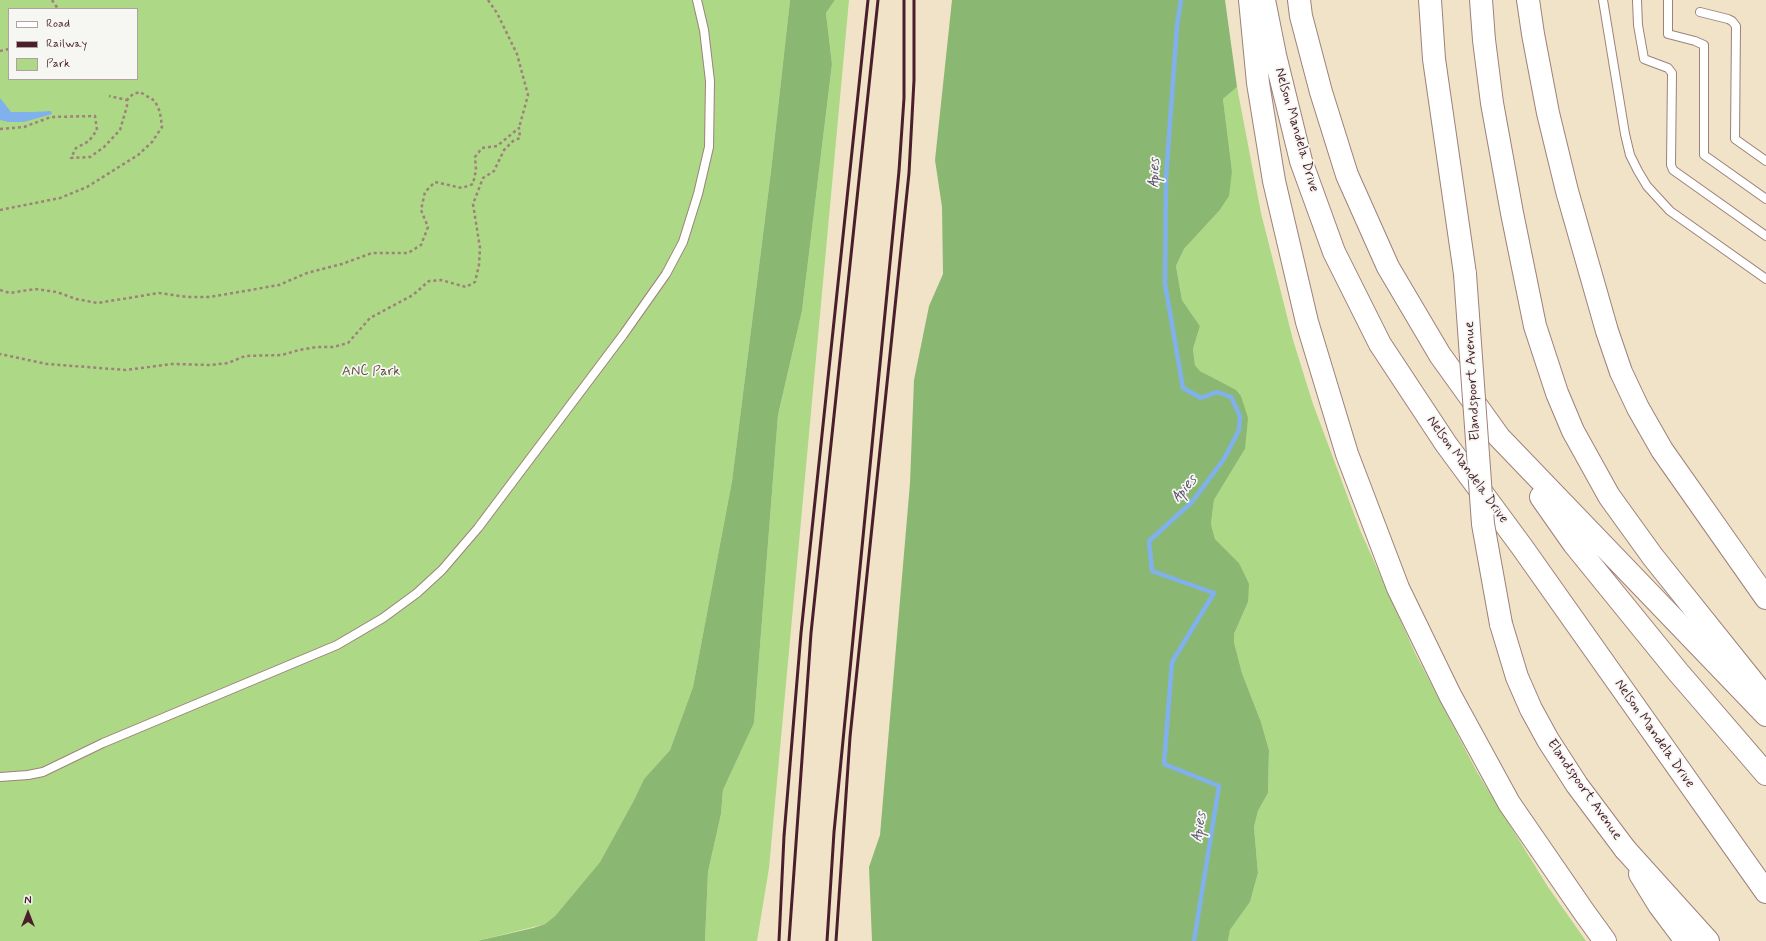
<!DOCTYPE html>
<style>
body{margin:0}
#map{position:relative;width:1766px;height:941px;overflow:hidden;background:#f1e3c8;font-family:Mynerve,sans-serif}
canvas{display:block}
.legend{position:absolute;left:8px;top:8px;width:130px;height:72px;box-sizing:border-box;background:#f6f6f2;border:1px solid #b1a0a2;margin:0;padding:5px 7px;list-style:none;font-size:12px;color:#4a1f2b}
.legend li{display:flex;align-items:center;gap:8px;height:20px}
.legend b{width:20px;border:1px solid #b1a0a2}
.north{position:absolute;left:8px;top:893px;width:40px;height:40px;-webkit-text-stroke:3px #f6f6f2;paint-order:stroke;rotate:0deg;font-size:11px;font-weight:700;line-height:16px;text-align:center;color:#4a1f2b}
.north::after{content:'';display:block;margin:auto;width:14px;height:18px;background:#4a1f2b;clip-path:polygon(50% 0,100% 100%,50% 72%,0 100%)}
</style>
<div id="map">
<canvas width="1766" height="941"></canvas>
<ul class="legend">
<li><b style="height:5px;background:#fff"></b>Road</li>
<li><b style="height:5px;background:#4a1f2b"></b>Railway</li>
<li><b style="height:11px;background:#add885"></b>Park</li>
</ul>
<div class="north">N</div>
</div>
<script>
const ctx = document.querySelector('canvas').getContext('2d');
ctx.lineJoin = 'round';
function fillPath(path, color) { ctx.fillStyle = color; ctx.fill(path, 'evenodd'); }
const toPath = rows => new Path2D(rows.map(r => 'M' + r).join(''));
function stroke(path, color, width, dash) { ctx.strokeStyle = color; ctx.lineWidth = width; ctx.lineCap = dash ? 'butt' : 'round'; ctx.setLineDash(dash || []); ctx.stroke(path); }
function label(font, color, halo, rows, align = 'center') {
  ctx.font = font + ' Mynerve,sans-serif'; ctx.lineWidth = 3.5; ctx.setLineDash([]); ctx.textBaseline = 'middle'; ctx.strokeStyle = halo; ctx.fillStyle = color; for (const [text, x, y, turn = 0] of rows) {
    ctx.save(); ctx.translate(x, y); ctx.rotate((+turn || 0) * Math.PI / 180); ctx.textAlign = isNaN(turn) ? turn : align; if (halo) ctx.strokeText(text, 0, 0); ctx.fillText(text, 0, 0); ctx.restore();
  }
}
fillPath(toPath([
 [0,0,790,0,771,171,732,481,693,687,670,750,644,779,634,800,600,862,555,916,545,924,477,941,0,941],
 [9,9,137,9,137,79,9,79],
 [835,0,849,0,769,868,757,941,705,941,708,872,721,814,723,790,754,723,778,415,802,311,832,64,826,13],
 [1237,87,1261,213,1293,340,1313,404,1360,530,1415,653,1477,772,1548,887,1586,941,1228,941,1230,930,1250,902,1258,873,1254,827,1258,811,1268,793,1269,750,1261,722,1242,673,1234,642,1234,634,1248,602,1239,563,1215,539,1211,524,1214,500,1245,449,1241,396,1236,391,1200,371,1195,365,1193,349,1200,326,1182,300,1176,266,1184,249,1219,211,1232,171,1223,99]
]), '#add885');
fillPath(toPath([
 [790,0,835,0,826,13,832,64,802,311,778,415,754,723,723,790,721,814,708,872,705,941,477,941,533,928,545,924,555,916,600,862,634,800,644,779,670,750,693,687,732,481,771,171],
 [952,0,1225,0,1237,87,1223,99,1232,171,1229,196,1219,211,1184,249,1176,266,1182,300,1200,326,1193,349,1195,365,1200,371,1236,390,1241,396,1248,418,1245,449,1214,500,1211,524,1215,539,1239,563,1249,584,1248,602,1234,634,1234,642,1242,673,1261,722,1269,750,1268,793,1258,811,1254,827,1258,873,1250,902,1230,930,1228,941,872,941,869,867,880,835,910,483,914,380,929,306,943,274,942,207,935,160]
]), '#8ab872');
fillPath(toPath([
 [0,98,11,112,34,112,51,111,52,114,24,122,8,122,0,120]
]), '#80b1ec');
stroke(toPath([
 [1181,0,1177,26,1166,178,1165,284,1183,388,1201,398,1217,392,1231,397,1240,416,1239,430,1224,459,1192,502,1149,541,1152,571,1214,593,1172,662,1164,764,1219,786,1194,941]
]), '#80b1ec', 4.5);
const lane = toPath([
 [1603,0,1625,134,1630,155,1638,171,1647,186,1670,211,1766,279],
 [1637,0,1638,25,1644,59,1668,68,1672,73,1671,165,1673,170,1766,236],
 [1668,0,1668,34,1695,41,1704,45,1704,155,1766,199],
 [1700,12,1728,19,1732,21,1736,26,1735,139,1766,161],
 [0,777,28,775,43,772,103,743,337,645,383,618,417,593,442,570,478,528,623,335,666,274,683,242,698,194,709,147,710,81,704,30,697,0]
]);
const secondary = toPath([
 [1430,0,1434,59,1465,274],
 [1481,0,1484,40,1492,103,1512,213,1535,326,1557,393,1573,431,1609,496,1653,557,1766,698],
 [1501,624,1517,677,1531,709,1548,740,1577,785,1625,849]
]);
const primary = toPath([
 [1528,0,1533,34,1548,113,1567,191,1607,331,1621,372,1638,408,1662,450,1766,598],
 [1640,874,1659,905,1686,941]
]);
const highway = toPath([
 [1250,0,1258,83,1274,181,1307,322,1347,454,1398,588,1450,695,1509,803,1584,912,1605,941],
 [1264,0,1275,55,1301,161,1334,252,1380,344,1446,444,1522,547,1766,892],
 [1299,0,1301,16,1321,92,1347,175,1388,267,1440,355,1499,437,1766,715],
 [1541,497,1574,544,1678,672,1766,774],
 [1625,849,1708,941]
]);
stroke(lane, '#9e817a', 10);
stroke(secondary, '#9e817a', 24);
stroke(primary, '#9e817a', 24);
stroke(highway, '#9e817a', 24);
stroke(toPath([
 [52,0,58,9],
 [488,0,497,13,517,54,528,95,519,128],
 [0,51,9,49],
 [0,129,24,127,51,117,95,116,97,130,89,141,76,148,71,158,90,157,104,147,120,130,127,106,127,100,109,96],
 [0,210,60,198,87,187,138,155,152,142,162,127,160,112,155,101,140,92,133,94,127,100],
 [0,290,10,293,35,289,57,292,76,299,98,303,159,293,187,297,210,297,279,285,307,273,342,264,372,253,408,253,421,245,428,227,421,210,425,192,435,182,462,188,473,184,476,170,475,157,482,148,497,146,519,128,520,138,513,141,504,150,494,171,483,178,473,204,480,248,479,265,475,282,466,287,441,280,429,281,413,295,370,318,348,343,333,347,316,347,299,350,282,355,245,356,228,363,211,365,172,364,126,370,47,364,0,354]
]), '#9e817a', 2.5, [3, 3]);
stroke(lane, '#fff', 8);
stroke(secondary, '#fff', 22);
stroke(primary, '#fff', 22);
stroke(highway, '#fff', 22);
stroke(toPath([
 [779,941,784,836,801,633,868,0],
 [789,941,811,633,878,0],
 [827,941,834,832,899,171,904,98,904,0],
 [836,941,850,737,909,173,914,80,914,0]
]), '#4a1f2b', 3);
const secondaryBridge = toPath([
 [1465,274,1483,524,1501,624]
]);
stroke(secondaryBridge, '#9e817a', 24, []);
stroke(secondaryBridge, '#fff', 22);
label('14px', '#4a1f2b', '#f6f6f2', [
 ["Nelson Mandela Drive",1296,130,74],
 ["Elandspoort Avenue",1473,381,-93],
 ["Nelson Mandela Drive",1467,470,54],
 ["Nelson Mandela Drive",1654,734,55],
 ["Elandspoort Avenue",1584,790,55]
]);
label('14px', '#634d42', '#f6f6f2', [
 ["ANC Park",371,372]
]);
label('italic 15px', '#5d526f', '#f6f6f2', [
 ["Apies",1155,173,-87],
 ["Apies",1185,489,-49],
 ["Apies",1200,827,-81]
]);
</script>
